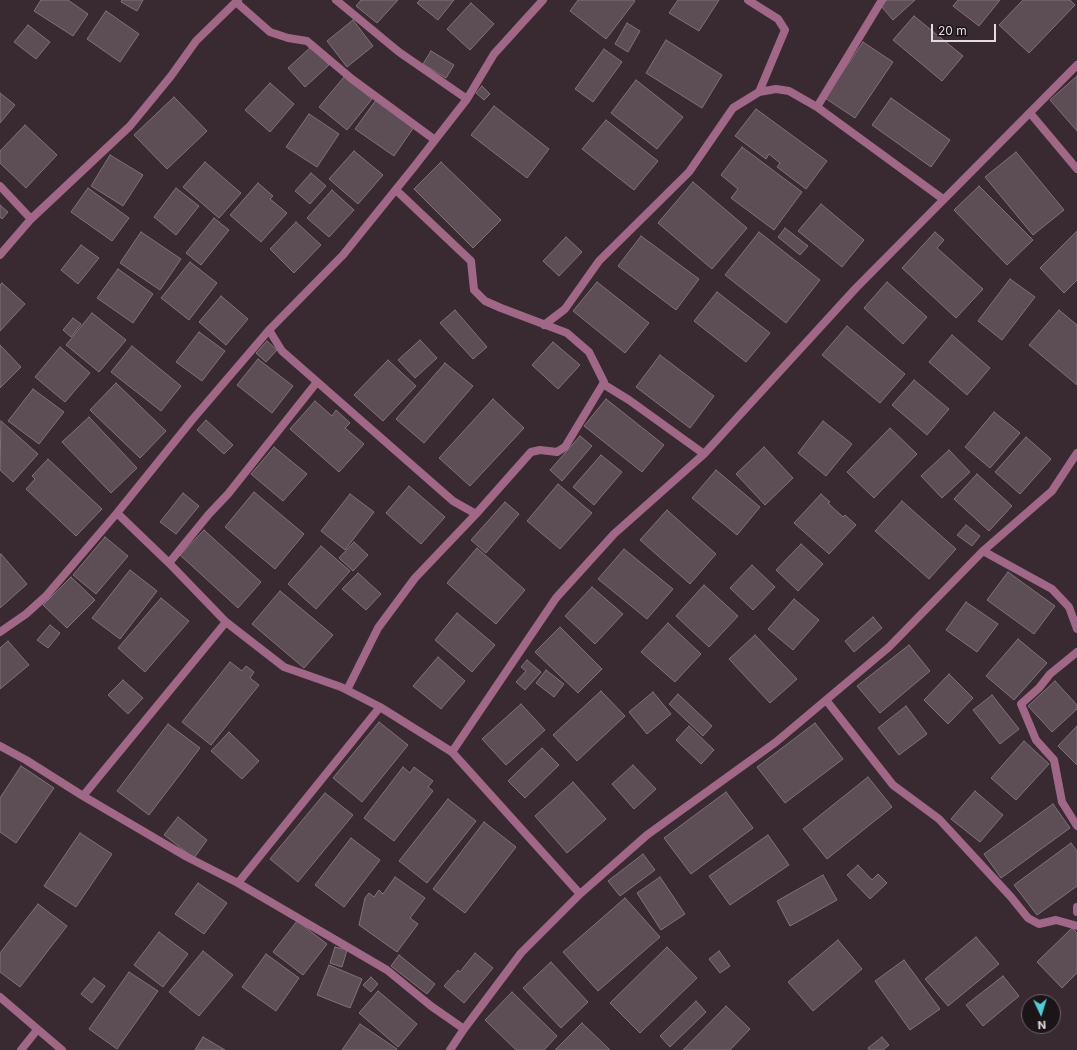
<!DOCTYPE html>
<style>
body{margin:0}
#map{position:relative;width:1077px;height:1050px;overflow:hidden;background:#392a31;font-family:Inter,sans-serif}
canvas{display:block}
.north{position:absolute;left:1021px;top:994px;width:40px;height:40px;box-sizing:border-box;background:#1c1518;border:1px solid #6c6468;border-radius:50%;rotate:176deg;font-size:11px;font-weight:700;line-height:16px;text-align:center;color:#e5dadf}
.north::after{content:'';display:block;margin:auto;width:14px;height:18px;background:#52ccd6;clip-path:polygon(50% 0,100% 100%,50% 72%,0 100%)}
.scale{position:absolute;left:931px;top:24px;width:65px;height:18px;box-sizing:border-box;border:2px solid #e5dadf;border-top:0;padding-left:5px;font-size:12px;line-height:14px;white-space:nowrap;color:#e5dadf;-webkit-text-stroke:3px #1c1518;paint-order:stroke}
</style>
<div id="map">
<canvas width="1077" height="1050"></canvas>
<div class="north">N</div>
<div class="scale">20 m</div>
</div>
<script>
const ctx = document.querySelector('canvas').getContext('2d');
ctx.lineJoin = 'round';
function fillPath(path, color) { ctx.fillStyle = color; ctx.fill(path, 'evenodd'); }
const toPath = rows => new Path2D(rows.map(r => 'M' + r).join(''));
function stroke(path, color, width, dash) { ctx.strokeStyle = color; ctx.lineWidth = width; ctx.lineCap = dash ? 'butt' : 'round'; ctx.setLineDash(dash || []); ctx.stroke(path); }
const building = toPath([
 [41,0,68,0,88,14,73,36,34,11,41,0],
 [122,0,143,0,137,11,121,2,122,0],
 [361,0,398,0,377,23,356,6,361,0],
 [420,0,454,0,438,20,417,3,420,0],
 [578,0,633,0,635,1,606,39,570,11,578,0],
 [678,0,719,0,699,31,669,13,678,0],
 [887,0,915,0,893,20,881,6,887,0],
 [958,0,1000,0,979,26,953,6,958,0],
 [1023,0,1070,0,1075,5,1029,53,999,25,1023,0],
 [471,3,494,24,470,50,447,29,471,3],
 [106,11,139,34,120,62,87,39,106,11],
 [914,16,963,56,942,81,893,40,914,16],
 [353,20,373,46,347,67,327,41,353,20],
 [627,23,640,31,628,52,615,44,627,23],
 [28,25,50,42,36,59,14,42,28,25],
 [666,40,722,75,702,108,646,73,666,40],
 [863,42,893,62,855,118,825,98,863,42],
 [311,47,329,65,305,87,288,68,311,47],
 [604,49,622,62,593,102,575,89,604,49],
 [431,51,454,65,446,78,423,64,431,51],
 [1077,76,1077,131,1050,100,1077,76],
 [344,77,372,99,347,130,319,107,344,77],
 [636,80,683,117,657,149,611,113,636,80],
 [270,83,294,104,270,132,245,110,270,83],
 [482,86,490,94,484,100,476,93,482,86],
 [0,93,15,105,0,123,0,93],
 [174,97,207,131,167,169,134,135,174,97],
 [891,98,950,140,931,167,872,125,891,98],
 [376,100,414,127,394,156,355,129,376,100],
 [494,106,549,149,527,178,471,135,494,106],
 [756,109,827,161,806,189,777,167,780,163,769,154,766,159,735,136,756,109],
 [309,114,339,134,317,167,286,147,309,114],
 [606,120,658,161,634,190,582,149,606,120],
 [25,125,57,155,26,188,0,163,0,151,25,125],
 [742,147,802,192,774,230,731,198,738,189,721,175,742,147],
 [354,151,383,175,358,204,329,179,354,151],
 [1016,152,1064,210,1033,235,985,177,1016,152],
 [110,155,143,175,123,206,91,186,110,155],
 [205,162,241,193,219,218,183,187,205,162],
 [441,162,501,220,473,248,414,189,441,162],
 [311,173,326,186,310,204,295,191,311,173],
 [693,182,747,228,712,269,658,223,693,182],
 [258,183,273,196,270,199,287,213,261,242,230,215,258,183],
 [979,186,1033,240,1007,265,954,210,979,186],
 [88,188,129,218,112,241,71,212,88,188],
 [176,188,199,206,176,235,154,217,176,188],
 [332,190,354,210,329,237,307,218,332,190],
 [821,204,864,240,842,267,798,231,821,204],
 [0,205,8,212,2,219,0,217,0,205],
 [214,218,229,230,201,265,186,253,214,218],
 [296,222,321,245,294,273,270,249,296,222],
 [785,228,808,246,800,255,778,237,785,228],
 [1077,231,1077,280,1064,293,1040,268,1077,231],
 [141,232,181,259,160,290,120,263,141,232],
 [759,232,820,280,786,323,725,275,759,232],
 [935,232,944,240,937,248,983,289,956,318,902,268,935,232],
 [641,236,699,279,676,310,618,266,641,236],
 [566,237,582,252,559,276,543,261,566,237],
 [81,245,99,258,78,284,61,270,81,245],
 [190,262,217,283,189,320,161,298,190,262],
 [118,269,153,294,133,323,97,298,118,269],
 [1010,279,1035,297,1002,340,978,321,1010,279],
 [597,282,649,323,625,353,573,311,597,282],
 [887,282,927,317,903,344,864,308,887,282],
 [2,283,25,304,0,331,0,285,2,283],
 [717,292,770,333,746,362,694,321,717,292],
 [221,296,248,319,226,345,199,322,221,296],
 [455,310,487,347,473,359,440,323,455,310],
 [1059,310,1077,325,1077,385,1029,345,1059,310],
 [92,313,126,340,99,372,66,345,92,313],
 [73,318,81,324,71,337,63,330,73,318],
 [847,326,905,374,880,403,822,355,847,326],
 [199,332,225,351,202,381,176,362,199,332],
 [952,335,990,368,967,395,929,362,952,335],
 [420,340,437,358,415,378,398,360,420,340],
 [267,341,277,350,266,362,256,353,267,341],
 [553,342,580,365,558,389,532,365,553,342],
 [0,345,21,367,0,388,0,345],
 [132,346,181,386,161,411,111,372,132,346],
 [60,347,90,373,65,402,35,377,60,347],
 [660,355,714,396,690,428,636,387,660,355],
 [258,359,293,386,272,413,237,385,258,359],
 [388,360,416,386,383,421,354,395,388,360],
 [445,363,473,386,424,443,396,419,445,363],
 [914,380,949,409,927,435,892,405,914,380],
 [116,383,166,431,140,458,90,410,116,383],
 [33,389,64,412,39,444,8,421,33,389],
 [493,399,524,428,470,486,439,458,493,399],
 [606,399,664,445,642,472,584,426,606,399],
 [315,401,332,416,336,410,350,423,345,428,364,444,339,472,290,429,315,401],
 [994,412,1020,433,990,468,965,447,994,412],
 [89,417,137,468,111,493,62,442,89,417],
 [206,420,233,445,224,454,197,430,206,420],
 [1,421,38,454,13,482,0,470,1,421],
 [823,421,852,444,826,476,798,453,823,421],
 [890,428,917,454,874,498,847,472,890,428],
 [580,436,592,446,562,481,550,470,580,436],
 [1026,437,1051,459,1020,494,995,472,1026,437],
 [274,447,307,474,283,501,251,474,274,447],
 [764,447,793,478,765,505,736,474,764,447],
 [949,450,970,472,942,498,921,476,949,450],
 [601,455,622,472,594,505,573,487,601,455],
 [48,459,102,509,76,536,26,489,35,479,32,476,48,459],
 [716,470,760,507,737,535,692,498,716,470],
 [977,474,1012,506,989,531,954,499,977,474],
 [558,484,592,513,560,549,527,521,558,484],
 [409,486,445,517,421,544,386,513,409,486],
 [254,492,304,534,275,569,225,527,254,492],
 [183,493,199,506,176,534,160,522,183,493],
 [350,494,374,512,345,550,321,531,350,494],
 [821,494,830,502,828,503,843,517,845,515,856,525,829,554,794,523,821,494],
 [902,501,956,549,929,579,875,531,902,501],
 [505,502,519,514,486,553,471,540,505,502],
 [667,510,716,554,690,584,640,540,667,510],
 [966,525,980,536,972,546,957,535,966,525],
 [204,530,261,582,238,608,180,555,204,530],
 [105,537,128,556,96,594,73,575,105,537],
 [354,542,368,555,353,571,339,558,354,542],
 [801,544,823,564,798,591,776,570,801,544],
 [321,546,350,571,316,609,288,584,321,546],
 [477,548,525,590,496,624,447,583,477,548],
 [624,549,673,589,647,619,598,579,624,549],
 [1,554,27,584,0,608,0,555,1,554],
 [752,565,775,587,753,610,730,588,752,565],
 [130,570,157,591,120,639,92,618,130,570],
 [1008,572,1055,606,1034,634,987,600,1008,572],
 [358,573,381,594,366,610,342,589,358,573],
 [71,577,95,600,67,628,43,605,71,577],
 [704,585,738,616,709,647,676,616,704,585],
 [592,587,623,614,595,644,565,616,592,587],
 [280,591,333,635,304,668,252,624,280,591],
 [161,598,189,621,145,672,118,648,161,598],
 [794,599,819,620,793,650,768,629,794,599],
 [966,602,998,624,977,652,946,630,966,602],
 [457,613,495,645,472,672,435,640,457,613],
 [873,617,882,628,854,652,845,641,873,617],
 [668,623,701,654,675,682,641,652,668,623],
 [50,625,60,633,48,648,37,640,50,625],
 [560,627,602,669,578,693,535,652,560,627],
 [755,635,797,679,770,703,729,659,755,635],
 [1018,639,1047,663,1014,700,986,676,1018,639],
 [8,641,29,665,0,689,0,648,8,641],
 [909,645,930,671,880,713,857,686,909,645],
 [438,657,465,681,441,709,413,686,438,657],
 [527,660,541,672,525,690,516,682,526,671,521,667,527,660],
 [230,662,242,671,246,666,254,672,250,678,259,685,211,745,182,722,230,662],
 [546,670,564,684,554,697,536,683,546,670],
 [949,674,973,698,948,724,924,700,949,674],
 [123,680,143,698,128,714,108,695,123,680],
 [1055,681,1077,705,1077,709,1052,732,1028,706,1055,681],
 [601,691,625,716,577,761,553,735,601,691],
 [653,692,671,714,647,734,629,712,653,692],
 [678,694,712,726,703,736,669,704,678,694],
 [992,695,1019,729,1000,744,973,710,992,695],
 [521,704,545,730,506,765,482,739,521,704],
 [906,706,927,734,899,755,878,728,906,706],
 [379,722,408,745,362,802,333,778,379,722],
 [815,723,843,759,785,803,757,767,815,723],
 [168,724,200,748,149,815,117,791,168,724],
 [689,726,714,750,701,764,676,740,689,726],
 [1077,726,1077,765,1058,746,1077,726],
 [229,732,259,761,242,779,211,751,229,732],
 [1024,741,1049,764,1016,800,991,778,1024,741],
 [542,748,559,765,525,798,508,781,542,748],
 [633,765,656,789,634,809,612,784,633,765],
 [21,766,54,788,16,843,0,832,0,798,21,766],
 [403,767,410,773,414,767,433,781,428,787,433,791,394,841,364,818,403,767],
 [868,777,892,807,827,859,803,829,868,777],
 [573,782,606,819,567,853,535,816,573,782],
 [975,791,1003,815,980,842,951,819,975,791],
 [726,792,753,828,691,874,664,838,726,792],
 [325,793,353,815,298,882,270,859,325,793],
 [448,799,476,821,427,883,399,861,448,799],
 [1053,804,1070,828,1001,878,984,854,1053,804],
 [178,817,207,840,194,858,164,835,178,817],
 [484,822,516,847,465,913,433,889,484,822],
 [80,833,112,854,76,907,44,886,80,833],
 [768,835,789,865,730,905,709,876,768,835],
 [351,838,380,860,344,907,315,885,351,838],
 [1071,843,1077,851,1077,886,1037,915,1014,885,1071,843],
 [643,854,655,870,620,896,608,881,643,854],
 [858,865,872,880,878,874,887,883,870,899,847,875,858,865],
 [823,875,837,900,790,926,777,901,823,875],
 [395,877,425,898,410,918,418,924,397,952,359,925,365,898,369,893,374,897,379,890,383,894,395,877],
 [660,877,685,914,661,930,637,893,660,877],
 [198,883,227,903,204,934,175,914,198,883],
 [625,898,660,937,598,991,563,952,625,898],
 [38,904,67,926,20,987,0,972,0,953,38,904],
 [297,921,327,944,303,975,273,952,297,921],
 [1072,928,1077,933,1077,973,1062,988,1037,962,1072,928],
 [159,932,188,954,163,987,134,965,159,932],
 [976,937,999,964,948,1006,925,979,976,937],
 [838,940,862,969,813,1011,788,982,838,940],
 [335,947,347,950,342,967,330,963,335,947],
 [667,947,697,978,640,1033,610,1003,667,947],
 [203,951,233,975,199,1016,169,992,203,951],
 [719,951,730,966,720,973,709,959,719,951],
 [475,953,493,968,464,1003,444,986,458,970,460,972,475,953],
 [266,954,299,978,276,1011,242,987,266,954],
 [399,955,435,984,427,994,391,966,399,955],
 [904,960,940,1009,910,1030,875,981,904,960],
 [551,962,588,1002,561,1028,523,988,551,962],
 [329,965,362,979,350,1008,317,995,329,965],
 [129,972,158,991,117,1049,89,1029,129,972],
 [1003,976,1019,996,983,1026,966,1005,1003,976],
 [371,977,378,984,371,992,363,985,371,977],
 [94,978,105,986,92,1003,81,994,94,978],
 [378,991,417,1024,398,1047,359,1013,378,991],
 [512,992,557,1036,544,1050,516,1050,485,1020,512,992],
 [696,1001,706,1012,670,1047,660,1036,696,1001],
 [726,1006,750,1029,730,1050,683,1050,726,1006],
 [582,1023,610,1050,555,1050,582,1023],
 [360,1024,397,1049,396,1050,342,1050,360,1024],
 [203,1037,225,1050,195,1050,203,1037],
 [882,1037,889,1045,883,1050,869,1050,868,1048,882,1037]
]);
fillPath(building, '#5d4d55');
stroke(building, '#827179', 1);
stroke(toPath([
 [336,0,399,52,467,99],
 [748,0,778,19,785,30,759,92],
 [236,2,270,32,288,38,307,41,352,79,435,140],
 [817,107,882,0],
 [1030,113,1077,169],
 [0,186,31,219],
 [396,190,471,261,474,290,485,301,501,308,567,333,589,352,604,382,603,384,629,400,704,454],
 [0,255,31,219,130,126,171,76,196,41,238,0],
 [544,325,565,309,599,261,689,172,733,108,759,92,776,89,789,91,817,107,943,199],
 [269,330,282,351,453,501,476,514],
 [117,513,169,563,226,622,284,667,341,687,380,707,452,752,580,894],
 [983,551,1052,589,1069,607,1077,629],
 [169,563,209,514,228,494,317,382],
 [0,632,26,614,46,596,117,513,192,420,269,330,343,255,414,167,467,99,494,54,543,0],
 [1077,652,1050,674,1039,688,1021,704,1036,740,1054,760,1062,802,1077,826],
 [347,690,378,628,415,578,476,514,531,452,540,450,557,452,565,447,603,384],
 [826,700,893,785,939,819,1011,897,1028,918,1039,924,1056,920,1077,926],
 [0,746,26,760,83,796,187,857,238,883,387,970,431,1006,464,1029],
 [452,752,556,598,614,534,704,454,856,288,1077,65],
 [83,796,226,622],
 [238,883,380,707],
 [1077,907,1077,912],
 [0,997,62,1050],
 [21,1050,37,1030],
 [450,1050,464,1029,521,953,580,894,647,835,776,742,889,647,983,551,1052,491,1077,453]
]), '#a06886', 8);
</script>
